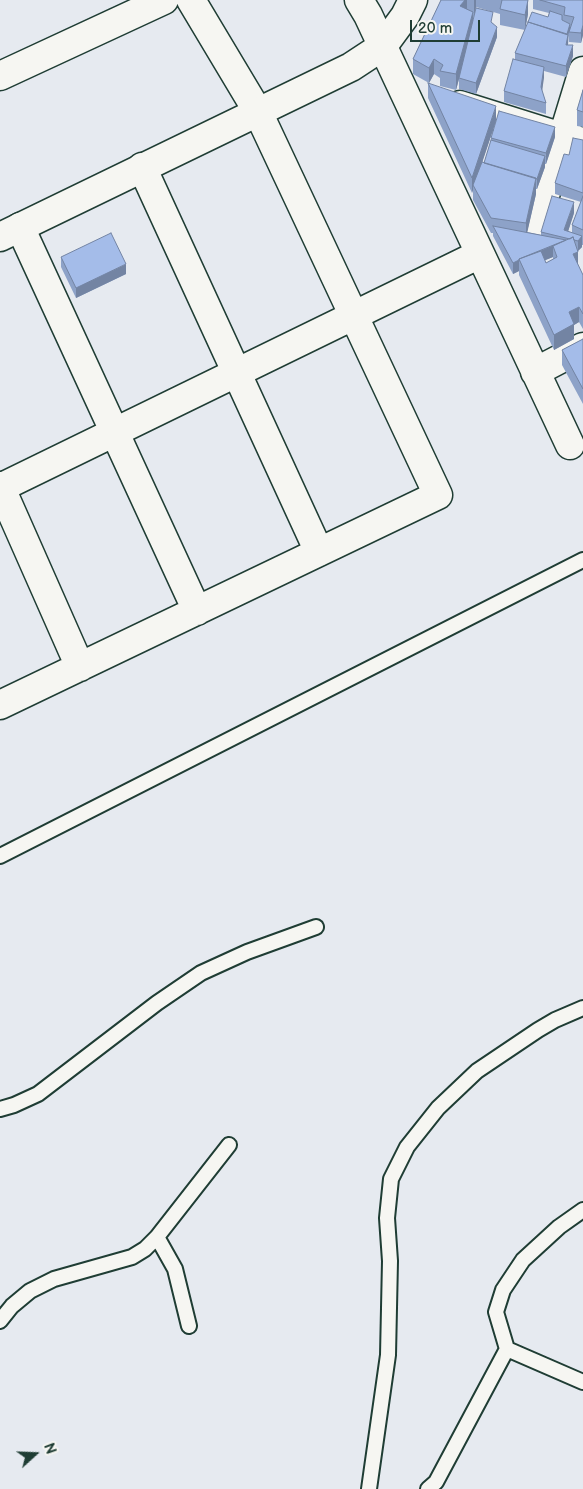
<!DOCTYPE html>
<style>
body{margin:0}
#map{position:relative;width:583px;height:1489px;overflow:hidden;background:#e6eaf0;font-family:"Balsamiq Sans",sans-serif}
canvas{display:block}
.north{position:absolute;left:10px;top:1429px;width:50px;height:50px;-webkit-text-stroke:4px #f6f6f2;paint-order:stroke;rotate:70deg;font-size:14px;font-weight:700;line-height:20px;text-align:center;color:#1f3d34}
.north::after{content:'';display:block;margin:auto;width:18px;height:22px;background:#1f3d34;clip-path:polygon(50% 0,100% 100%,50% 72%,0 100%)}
.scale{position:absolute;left:410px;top:20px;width:70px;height:22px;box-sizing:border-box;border:2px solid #1f3d34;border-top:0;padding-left:6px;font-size:15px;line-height:18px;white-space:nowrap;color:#1f3d34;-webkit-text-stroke:4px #f6f6f2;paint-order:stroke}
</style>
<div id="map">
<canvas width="583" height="1489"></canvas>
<div class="north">N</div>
<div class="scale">20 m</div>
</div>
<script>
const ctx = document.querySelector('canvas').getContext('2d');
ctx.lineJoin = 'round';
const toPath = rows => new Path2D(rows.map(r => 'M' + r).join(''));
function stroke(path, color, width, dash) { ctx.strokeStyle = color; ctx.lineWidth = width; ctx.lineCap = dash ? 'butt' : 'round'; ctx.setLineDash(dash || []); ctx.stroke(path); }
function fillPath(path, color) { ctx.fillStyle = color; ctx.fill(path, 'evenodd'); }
const service = toPath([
 [0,856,583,560],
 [0,1109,14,1105,38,1094,157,1003,201,973,247,952,316,927],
 [157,1237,175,1269,189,1326],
 [0,1321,12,1306,30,1291,54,1279,132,1257,145,1249,157,1237,229,1145],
 [507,1349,583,1382],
 [369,1489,388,1355,390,1261,387,1218,391,1179,407,1147,438,1108,477,1071,538,1030,555,1020,583,1008],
 [428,1489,436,1482,507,1349,496,1312,503,1290,523,1260,559,1227,583,1210]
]);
const minor = toPath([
 [359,0,368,15,570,445],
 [0,76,164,0],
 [460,105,562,137,583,142],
 [142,167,319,552],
 [20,227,197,611],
 [532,238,583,71],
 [535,372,583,347],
 [0,486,80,667],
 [0,488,480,254],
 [0,705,438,495,258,112,191,0]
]);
const tertiary = toPath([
 [0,237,351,67,383,46,405,16,413,0]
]);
stroke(service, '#1f3d34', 18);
stroke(minor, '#1f3d34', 31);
stroke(tertiary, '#1f3d34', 31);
stroke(service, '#f6f6f2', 14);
stroke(minor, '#f6f6f2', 28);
stroke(tertiary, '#f6f6f2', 28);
fillPath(toPath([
 [441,0,528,0,528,14,525,29,548,17,549,13,533,9,533,0,583,0,583,35,581,43,569,42,569,35,568,45,573,56,566,77,544,71,542,91,546,103,546,114,504,102,504,91,515,60,515,53,525,30,500,25,500,14,476,7,473,20,493,23,497,37,476,94,459,89,459,78,463,64,456,90,440,86,440,78,434,74,429,83,413,74,413,59],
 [428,83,496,121,482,162,484,163,491,141,491,138,555,137,546,164,545,164,545,167,537,189,536,189,536,194,527,232,541,235,541,232,574,213,568,231,572,233,572,225,581,202,555,194,555,183,569,155,583,140,583,245,582,245,582,247,578,251,578,266,583,275,583,329,579,322,574,325,574,339,554,350,519,275,519,271,513,274,493,236,493,233,491,233,473,200,473,190,472,193,428,98],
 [553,257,553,259,546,263,545,260],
 [583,90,583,127,577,126,577,110],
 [61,257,126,274,76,298,61,267],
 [583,339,583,404,562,365,562,350]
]), '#8da2c8');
fillPath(toPath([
 [465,0,467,0,467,12,460,6],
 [474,0,476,0,476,7,474,17],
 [528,0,528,14,525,30,525,15],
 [473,12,473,27,456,90,456,74],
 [570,24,570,30,569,32,568,36,568,45,566,45,567,34],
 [583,25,583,35,581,43,581,33],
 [497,27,497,37,476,94,476,83],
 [573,45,573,56,566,77,566,66],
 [434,59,434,74,429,83,429,68],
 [544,67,544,78,541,98,541,87],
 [496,106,496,121,474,187,473,185,473,190,472,193,472,178],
 [555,127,555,137,546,164,546,153],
 [545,156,545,167,537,189,537,179],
 [536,178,536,194,526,238,526,223],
 [574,202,574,213,566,238,564,230],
 [582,236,582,247,578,251,578,241],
 [566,240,553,246,553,257,524,269,519,260],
 [578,252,578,267,573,254],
 [519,260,519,271,513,274,513,263],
 [126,264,126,274,76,298,76,288],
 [579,307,579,322,574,325,574,339,554,350,554,335,569,312]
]), '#7384a3');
const building = toPath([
 [441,0,465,0,460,6,473,12,456,74,440,71,443,65,434,59,429,68,413,59,441,0],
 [502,0,528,0,525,15,500,9,502,0],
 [540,0,583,0,583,25,581,33,569,32,574,17,564,15,565,7,540,0],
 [476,8,493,12,491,22,497,27,476,83,459,78,476,8],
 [550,11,562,15,562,20,570,24,567,34,528,22,532,12,548,17,550,11],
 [528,22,568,35,566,45,573,45,566,66,515,53,528,22],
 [513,59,544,67,541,87,546,103,504,91,513,59],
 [428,83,496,106,472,178,428,83],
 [583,90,583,112,577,110,583,90],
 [499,111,555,127,546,153,491,138,499,111],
 [573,138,583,140,583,193,555,183,564,154,569,155,573,138],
 [491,140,545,156,537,179,484,163,491,140],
 [482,162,536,178,526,223,491,218,473,185,482,162],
 [552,196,574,202,564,230,582,236,578,241,574,240,573,237,570,239,541,232,552,196],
 [583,196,583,230,572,225,583,196],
 [493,226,566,240,519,259,519,260,513,263,493,226],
 [111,233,126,264,76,288,61,257,111,233],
 [573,237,578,252,573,254,583,275,583,314,579,307,569,312,574,324,554,335,519,259,541,251,546,263,557,257,553,246,573,237],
 [583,339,583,389,562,350,583,339]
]);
fillPath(building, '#a4bce9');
stroke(building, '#7384a3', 1);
</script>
